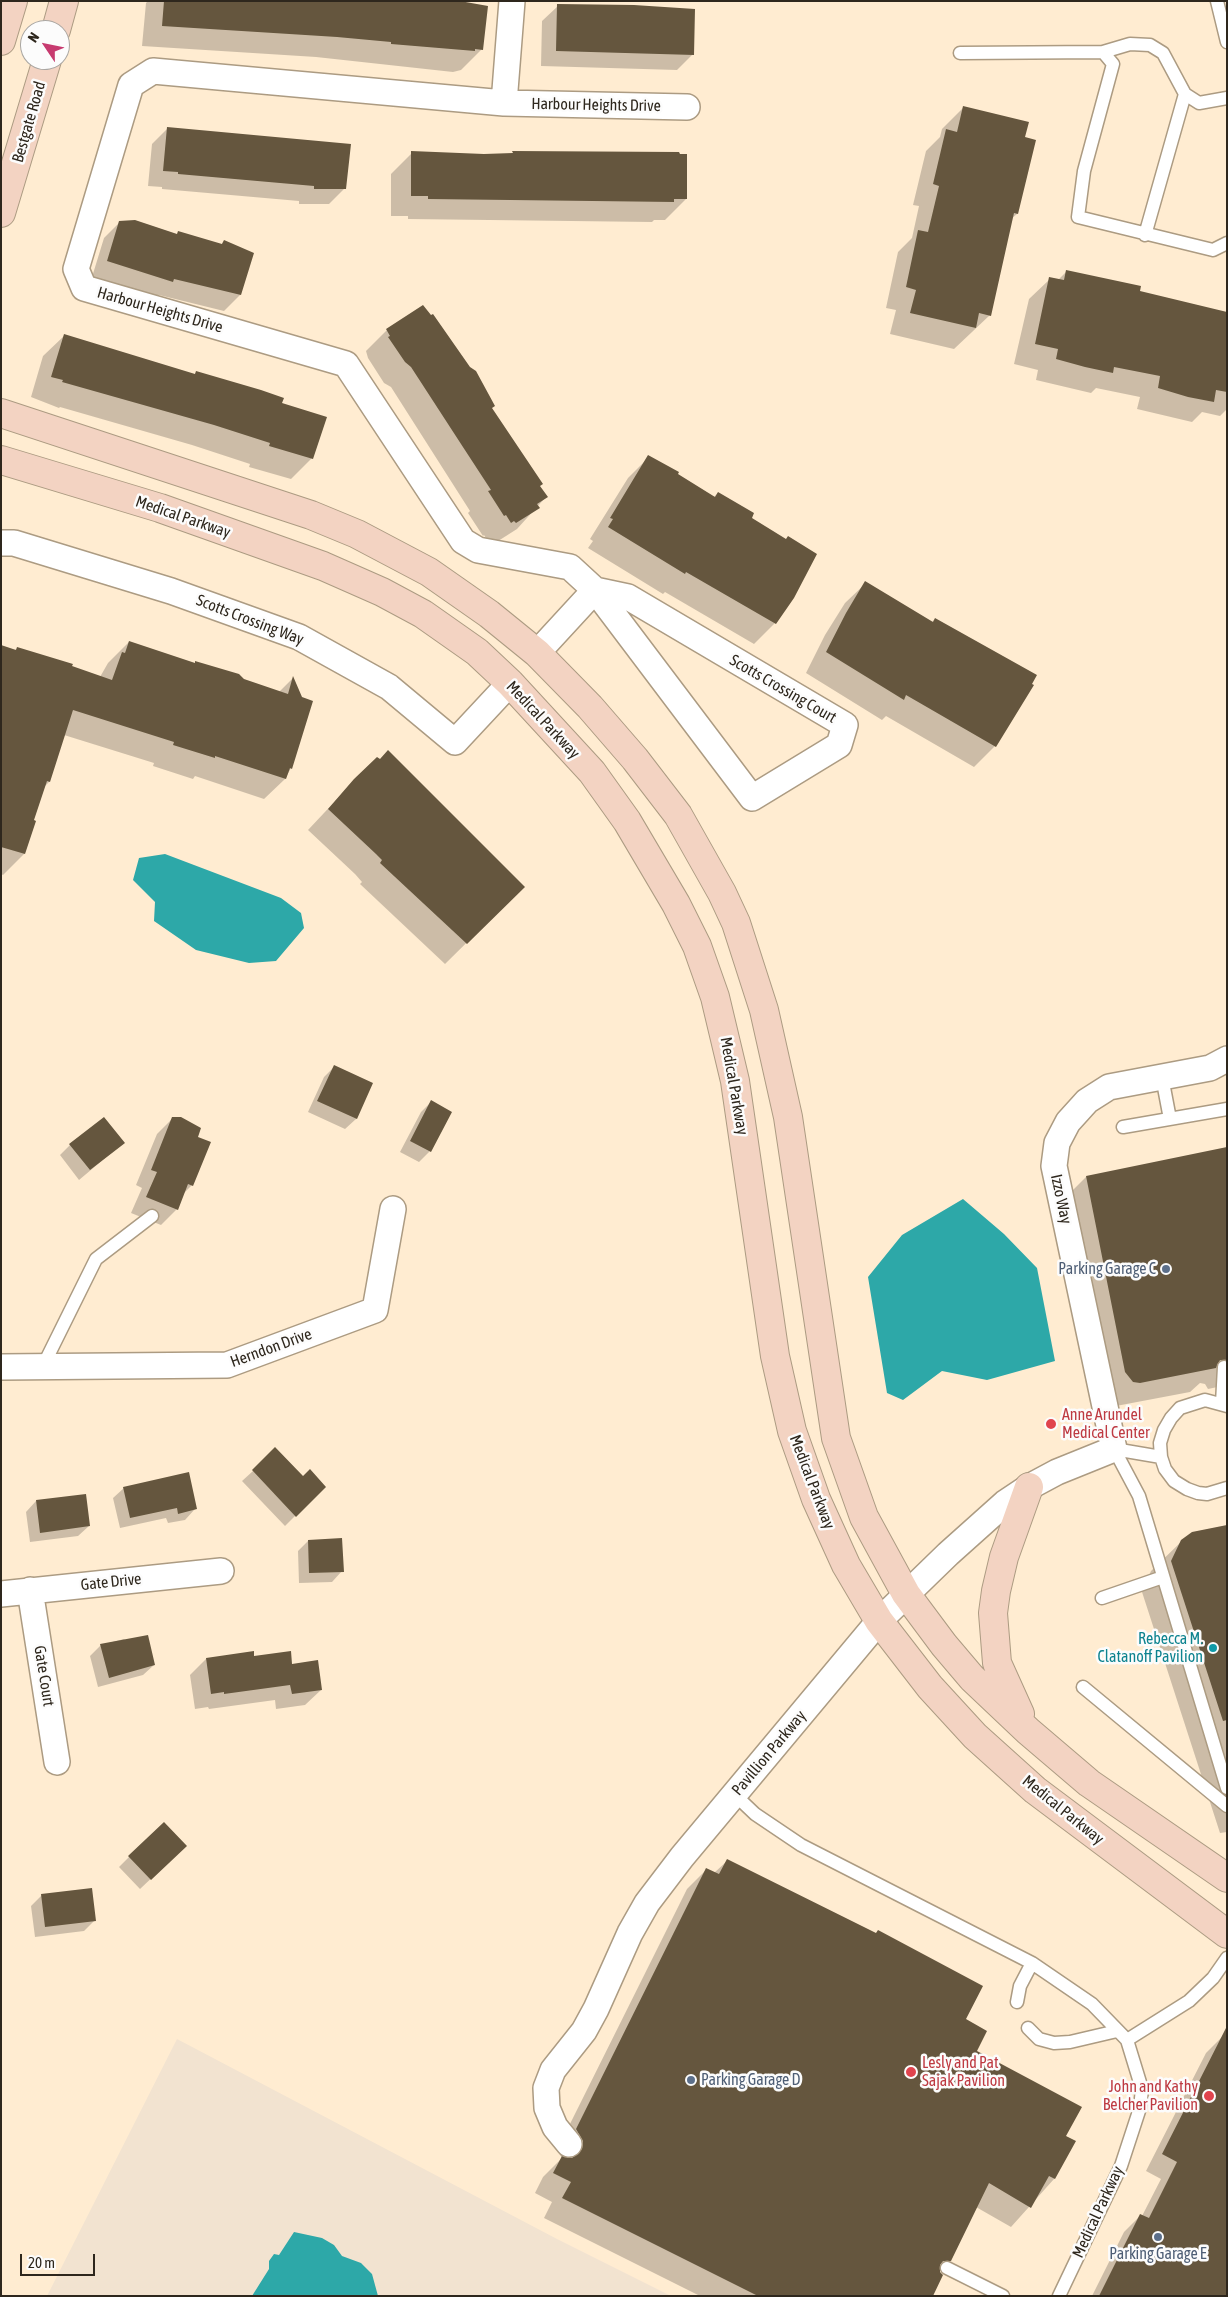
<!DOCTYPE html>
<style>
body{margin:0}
#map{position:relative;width:1228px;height:2297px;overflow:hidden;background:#ffecd1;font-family:"Asap Condensed",sans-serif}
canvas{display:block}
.frame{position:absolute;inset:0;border:2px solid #2e271d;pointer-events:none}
.north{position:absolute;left:20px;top:20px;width:50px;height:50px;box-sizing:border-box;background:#fcfcfc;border:1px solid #aaa7a3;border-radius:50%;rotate:304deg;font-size:14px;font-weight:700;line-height:20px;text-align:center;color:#2e271d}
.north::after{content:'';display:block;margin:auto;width:18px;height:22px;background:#c73b70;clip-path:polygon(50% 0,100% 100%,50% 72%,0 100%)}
.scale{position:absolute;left:20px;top:2254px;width:75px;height:22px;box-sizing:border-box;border:2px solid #2e271d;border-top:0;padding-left:6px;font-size:15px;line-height:18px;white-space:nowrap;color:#2e271d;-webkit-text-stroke:4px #fcfcfc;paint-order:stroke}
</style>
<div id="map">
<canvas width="1228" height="2297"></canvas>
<div class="frame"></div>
<div class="north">N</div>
<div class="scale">20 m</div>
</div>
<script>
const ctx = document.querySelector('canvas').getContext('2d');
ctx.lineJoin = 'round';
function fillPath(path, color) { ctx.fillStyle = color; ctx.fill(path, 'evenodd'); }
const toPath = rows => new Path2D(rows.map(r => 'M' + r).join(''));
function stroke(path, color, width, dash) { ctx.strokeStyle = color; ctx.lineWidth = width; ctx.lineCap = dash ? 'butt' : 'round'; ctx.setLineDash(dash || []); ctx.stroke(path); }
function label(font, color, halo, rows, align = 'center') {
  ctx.font = font + ' "Asap Condensed",sans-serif'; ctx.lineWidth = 5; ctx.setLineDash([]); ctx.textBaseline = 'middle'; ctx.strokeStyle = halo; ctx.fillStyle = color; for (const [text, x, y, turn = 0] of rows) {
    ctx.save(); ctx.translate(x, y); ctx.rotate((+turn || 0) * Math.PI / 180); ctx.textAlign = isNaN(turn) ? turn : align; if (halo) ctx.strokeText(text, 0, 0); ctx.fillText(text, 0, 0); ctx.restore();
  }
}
fillPath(toPath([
 [177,2039,557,2239,671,2296,47,2296]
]), '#f2e3d0');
fillPath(toPath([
 [165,854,281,898,301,913,304,928,276,961,249,963,196,950,154,921,155,902,133,880,139,858],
 [963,1199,1004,1234,1037,1268,1055,1361,987,1380,942,1371,903,1400,887,1393,868,1277,902,1235],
 [294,2232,322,2238,334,2245,342,2256,361,2263,372,2274,378,2296,252,2296,269,2269,269,2261,274,2254,279,2255]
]), '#2da8a8');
fillPath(toPath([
 [148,1,433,1,482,49,461,70,453,72,316,57,142,46,146,3],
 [558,6,693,54,677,70,541,66,542,21],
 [963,108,1023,138,1017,214,1011,219,990,315,954,349,890,334,896,310,886,308,898,252,912,238,919,206,913,205,926,151,940,137,942,129],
 [168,128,345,188,329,204,299,204,299,201,162,189,162,187,148,186,152,144],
 [412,153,686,199,665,220,654,220,652,222,408,219,408,216,391,216,391,174],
 [120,222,221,245,224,241,240,295,224,311,159,295,156,297,92,277,104,238],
 [1067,271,1138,292,1227,313,1227,409,1220,416,1202,412,1192,422,1137,409,1140,397,1096,388,1091,393,1036,380,1038,370,1014,364,1029,299,1050,279,1058,280],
 [387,330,490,408,546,497,517,529,495,543,489,543,484,535,483,536,468,513,470,511,391,387,384,383,368,358,366,351],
 [64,336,194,375,196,373,281,403,312,458,291,479,249,467,250,464,192,445,60,407,59,408,31,397,43,356],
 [649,457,714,497,718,493,750,518,793,597,775,623,754,644,665,592,663,594,588,548,593,541,590,539,628,478],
 [866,583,932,622,935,619,1032,686,995,746,974,767,886,716,882,720,806,673,825,635,845,603],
 [129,642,279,692,293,678,291,768,285,779,264,799,195,776,193,779,153,766,154,763,64,735,49,782,44,787,33,820,35,821,24,854,3,875,1,874,1,649,15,650,18,648,100,677,108,663],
 [355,780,523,887,445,964,360,884,362,882,355,874,308,830],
 [334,1067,371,1084,356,1119,345,1129,308,1112,324,1077],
 [431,1102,430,1151,419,1162,400,1152,421,1112],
 [173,1118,196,1138,192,1185,182,1195,177,1209,161,1225,131,1213,142,1188,136,1185,157,1134],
 [123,1143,79,1180,60,1155,70,1145],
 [1227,1148,1227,1385,1208,1389,1205,1384,1200,1383,1190,1392,1116,1406,1062,1201,1086,1177],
 [253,1471,303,1478,324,1487,285,1526,242,1481],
 [124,1488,195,1509,185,1520,168,1523,166,1518,120,1528,113,1498],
 [36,1501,89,1526,78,1536,30,1542,26,1512],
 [1227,1526,1227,1832,1220,1833,1142,1592,1151,1571,1182,1541],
 [308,1541,342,1571,332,1582,299,1583,298,1551],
 [124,1639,154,1665,143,1675,98,1687,90,1656,101,1645],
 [206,1659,291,1665,321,1690,305,1705,276,1709,275,1700,209,1709,208,1707,195,1709,190,1675],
 [175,1856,140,1889,119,1867,129,1857],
 [727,1861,964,2020,975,2051,1064,2136,1054,2179,1011,2227,976,2207,950,2260,939,2271,932,2296,700,2296,544,2218,552,2202,535,2193,543,2177,562,2158,557,2150,687,1889,707,1869,714,1873],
 [42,1895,95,1920,84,1931,35,1937,31,1906],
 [1222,2037,1227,2296,1092,2296,1124,2232,1141,2215,1142,2216,1161,2179,1146,2171,1206,2053]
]), '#0003');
fillPath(toPath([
 [164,1,460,1,488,6,483,50,475,49,475,51,391,44,391,42,337,37,162,26],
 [557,4,634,5,695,9,694,55,556,51],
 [963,106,1029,122,1025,137,1036,140,1018,214,1014,213,991,316,979,313,976,328,910,313,916,290,906,287,918,230,928,232,939,186,933,184,946,129,957,132],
 [167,127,351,144,346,189,314,189,314,186,178,174,178,172,163,171],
 [411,151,484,154,513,153,512,151,679,152,680,154,687,154,687,199,674,199,674,202,428,199,428,196,411,196],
 [135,220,177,234,178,231,222,244,224,240,254,253,241,295,174,279,173,282,107,261,119,221],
 [1066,270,1141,286,1140,291,1227,312,1227,392,1216,390,1214,402,1188,397,1158,388,1160,376,1114,367,1113,373,1085,367,1056,359,1058,349,1035,344,1049,277,1064,280],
 [423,305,431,315,433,314,470,367,476,371,495,406,492,408,543,484,540,486,548,497,537,504,540,508,516,523,514,521,511,523,506,515,504,516,488,491,491,490,461,444,411,367,405,362,388,337,390,336,386,329],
 [64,334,195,374,196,371,261,390,284,398,282,403,327,417,313,459,269,446,270,443,214,425,62,382,63,380,51,377],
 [648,455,679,472,678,474,715,497,718,492,754,513,752,518,786,539,788,536,817,554,794,598,776,624,686,572,685,574,608,527,613,519,610,518],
 [865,581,933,622,935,618,1037,675,1032,684,1034,685,996,747,906,695,904,700,826,652,846,613],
 [129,641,195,663,195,661,239,674,244,679,288,694,293,676,302,697,313,701,292,769,290,768,286,779,215,756,215,758,173,745,174,742,73,710,50,782,47,781,34,820,36,821,25,854,1,847,1,645,16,650,17,647,73,664,72,666,112,680,122,652,125,653],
 [388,750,525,887,467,944,380,863,382,860,376,854,328,809,354,779,377,757,380,759],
 [334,1065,373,1083,357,1119,317,1101],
 [431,1100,452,1112,431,1152,410,1141],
 [104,1117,125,1143,90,1170,69,1144],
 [172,1117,181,1117,201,1128,198,1137,211,1142,193,1186,188,1184,178,1210,146,1197,157,1172,151,1170],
 [1227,1147,1227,1360,1220,1360,1216,1368,1140,1383,1133,1382,1125,1372,1086,1176],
 [275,1447,303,1476,310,1469,326,1487,296,1517,252,1470],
 [189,1472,197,1509,178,1514,177,1508,130,1518,123,1487],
 [86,1494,90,1526,40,1533,36,1500],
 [1227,1525,1227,1720,1223,1721,1171,1561,1181,1540,1192,1532],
 [342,1538,344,1572,309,1573,308,1540],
 [148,1635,155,1665,109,1678,100,1644],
 [254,1651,254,1656,291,1651,292,1664,318,1660,322,1690,292,1694,290,1685,224,1694,224,1692,211,1694,206,1658],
 [164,1822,187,1846,151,1880,128,1856],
 [727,1859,876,1933,878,1930,983,1986,966,2019,987,2031,977,2051,1082,2107,1066,2136,1076,2141,1055,2179,1049,2176,1031,2208,989,2183,951,2261,943,2261,940,2265,940,2272,943,2275,933,2296,758,2296,562,2198,571,2182,553,2173,562,2156,572,2158,582,2149,583,2141,576,2129,706,1868,719,1874],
 [92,1888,96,1921,45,1927,41,1894],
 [1227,2026,1227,2296,1099,2296,1140,2214,1149,2218,1177,2162,1162,2154]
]), '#65563e');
const service = toPath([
 [1217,1,1227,42],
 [1103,52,1130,44,1150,45,1163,53,1185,94,1199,103,1227,98],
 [960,53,1103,52,1113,64,1084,171,1078,217,1213,250,1227,243],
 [1145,235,1185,94],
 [1162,1077,1170,1119],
 [1123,1127,1227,1109],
 [43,1366,96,1259,152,1216],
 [1222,1403,1224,1367],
 [1227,1406,1205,1400,1180,1408,1171,1418,1164,1430,1160,1443,1161,1457,1165,1469,1174,1481,1187,1489,1198,1493,1207,1494,1227,1488],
 [1114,1449,1139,1496,1227,1788],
 [1114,1449,1161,1457],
 [1102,1598,1163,1577],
 [1083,1687,1227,1806],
 [734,1794,755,1814,801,1845,1032,1963,1092,2004,1127,2040,1142,2089,1140,2108,1121,2166,1059,2296],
 [1017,2002,1020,1986,1032,1963],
 [1028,2028,1039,2039,1054,2043,1070,2042,1117,2031],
 [1127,2040,1189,2001,1213,1978,1227,1958],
 [947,2268,1003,2296]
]);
const minor = toPath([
 [504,103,512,1],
 [1,543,14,543,171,591,299,637,389,687,455,742,510,683],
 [537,653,595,590,628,597,845,725,839,745,752,798,595,590,570,567,478,550,463,541,346,364,84,288,76,269,131,85,153,71,504,103,687,107],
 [1,1367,227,1365,375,1310,393,1209],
 [30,1590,57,1762],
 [1,1594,221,1571],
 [569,2144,555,2127,547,2108,546,2088,553,2070,584,2031,596,2009,630,1933,647,1903,682,1857,879,1621,948,1554,1005,1503,1029,1487,1057,1472,1114,1449,1054,1166,1057,1143,1068,1122,1087,1101,1109,1087,1210,1068,1227,1059]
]);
const secondary = toPath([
 [56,30,64,1],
 [1,41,13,1],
 [1,213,47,60],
 [1,413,311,515,357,534,429,572,489,614,537,653,590,707,635,759,678,815,722,893,736,923,764,1010,788,1117,836,1438,864,1517,906,1594,944,1645,972,1678,1028,1731,1089,1783,1227,1878],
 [1,460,160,508,323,566,382,592,423,614,477,652,510,683,592,772,627,821,676,904,697,946,715,997,735,1081,775,1356,792,1431,816,1499,846,1565,879,1621,930,1687,975,1736,1035,1790,1227,1934],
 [1020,1714,997,1663,993,1613,996,1591,1004,1557,1029,1487]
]);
stroke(service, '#ac9b82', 15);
stroke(minor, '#ac9b82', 28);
stroke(secondary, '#ac9b82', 30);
stroke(service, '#fff', 12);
stroke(minor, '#fff', 25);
stroke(secondary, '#f3d3c2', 28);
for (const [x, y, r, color] of [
 [1166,1269,5,"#5c6f8a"],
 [1051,1424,6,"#e0444e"],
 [1213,1648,5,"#0f9aa8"],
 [911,2072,6,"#e0444e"],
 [691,2080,5,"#5c6f8a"],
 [1209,2096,6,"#e0444e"],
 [1158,2237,5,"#5c6f8a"]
]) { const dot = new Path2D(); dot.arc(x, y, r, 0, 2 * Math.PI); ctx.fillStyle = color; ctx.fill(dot); stroke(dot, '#fcfcfc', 2); }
label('16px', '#2e271d', '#fcfcfc', [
 ["Harbour Heights Drive",596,105,1],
 ["Bestgate Road",29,122,-74],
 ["Harbour Heights Drive",160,310,16],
 ["Medical Parkway",183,517,19],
 ["Scotts Crossing Way",250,620,21],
 ["Scotts Crossing Court",783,689,30],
 ["Medical Parkway",543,720,47],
 ["Medical Parkway",734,1086,80],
 ["Izzo Way",1061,1199,78],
 ["Herndon Drive",271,1348,-20],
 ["Medical Parkway",812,1482,69],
 ["Gate Drive",111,1582,-6],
 ["Gate Court",44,1676,81],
 ["Pavillion Parkway",769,1753,-50],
 ["Medical Parkway",1063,1810,39],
 ["Medical Parkway",1098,2212,-65]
]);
label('16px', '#4e5e75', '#fcfcfc', [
 ["Parking Garage C",1156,1269],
 ["Parking Garage D",701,2080,"left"],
 ["Parking Garage E",1158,2254,"center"]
], 'right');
label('16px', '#be3a42', '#fcfcfc', [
 ["Anne Arundel",1062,1415],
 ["Medical Center",1062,1433],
 ["Lesly and Pat",922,2063],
 ["Sajak Pavilion",922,2081],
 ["John and Kathy",1198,2087,"right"],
 ["Belcher Pavilion",1198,2105,"right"]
], 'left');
label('16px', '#0d838f', '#fcfcfc', [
 ["Rebecca M.",1203,1639],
 ["Clatanoff Pavilion",1203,1657]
], 'right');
</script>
